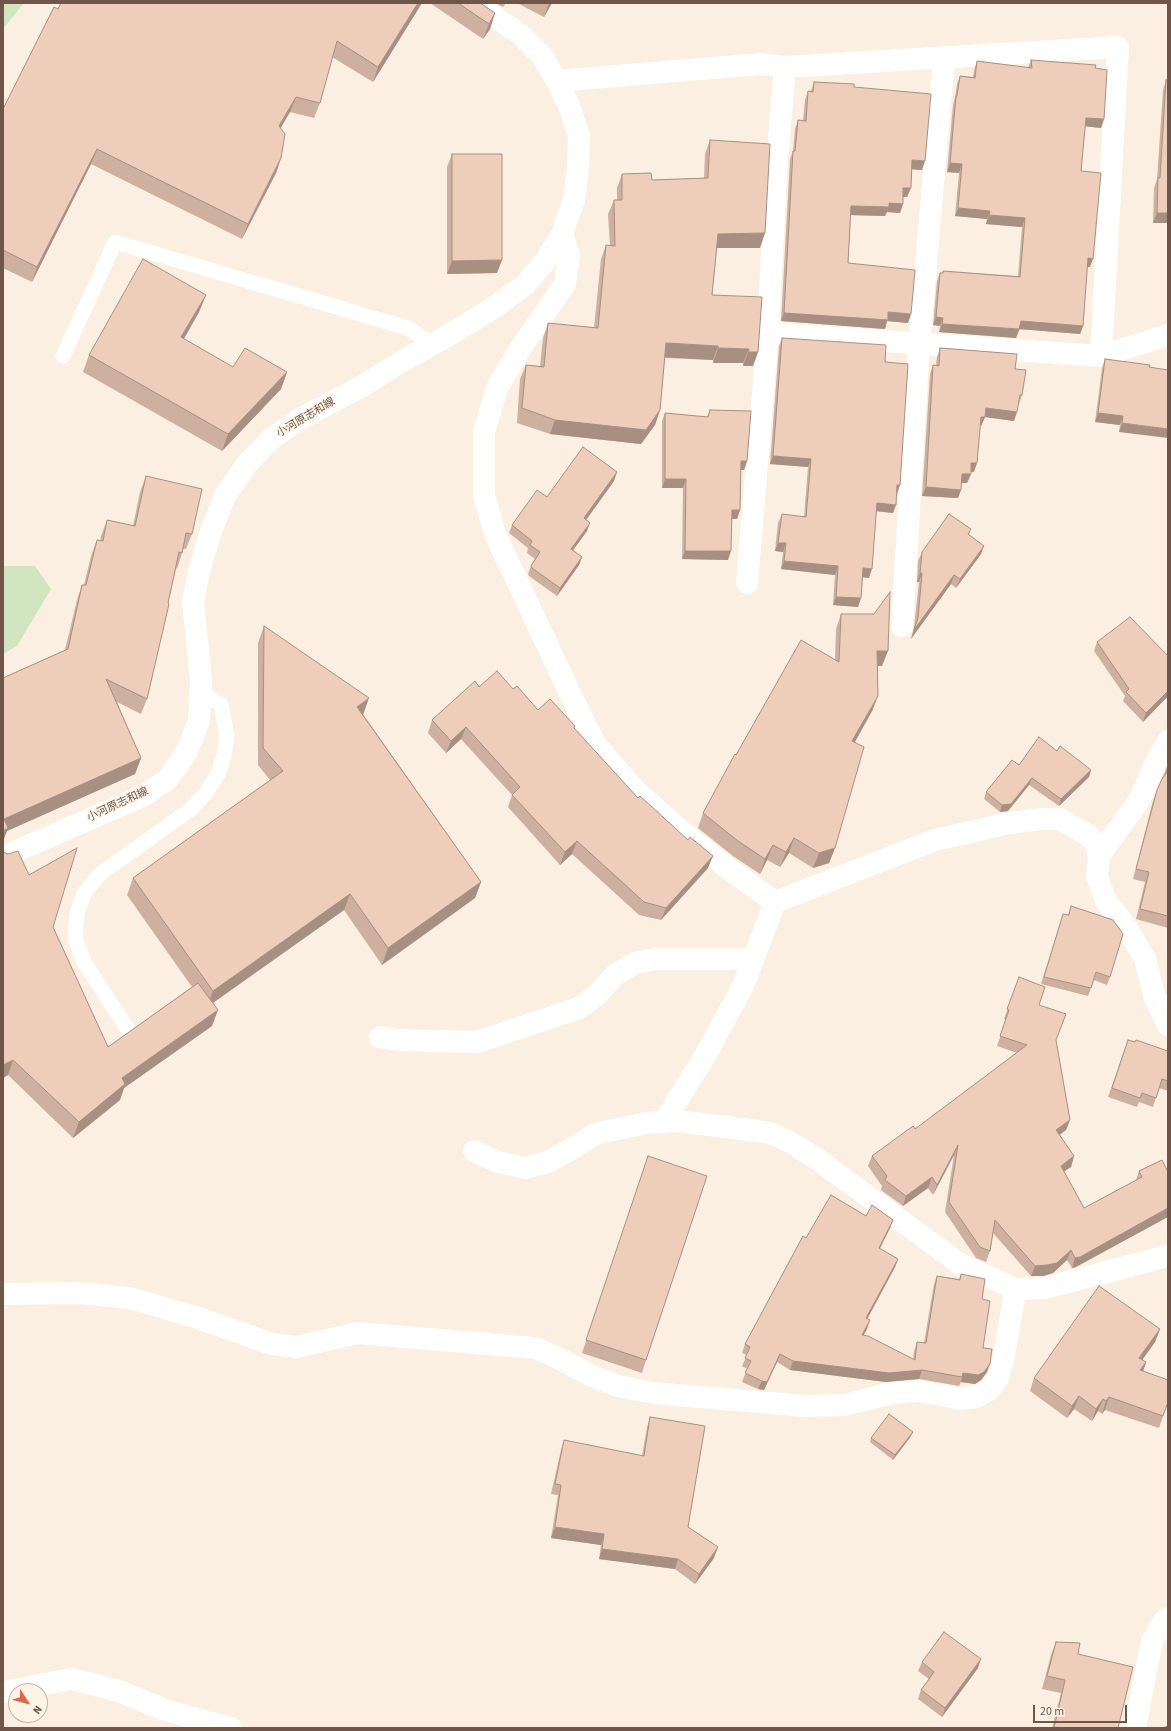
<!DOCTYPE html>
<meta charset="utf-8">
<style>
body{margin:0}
#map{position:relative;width:1171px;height:1731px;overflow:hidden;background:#faefe0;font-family:"Source Sans 3",sans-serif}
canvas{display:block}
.frame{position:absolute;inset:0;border:4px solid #6f5649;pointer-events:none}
.north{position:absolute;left:8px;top:1683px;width:40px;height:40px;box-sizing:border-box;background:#fef4e6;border:1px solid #c5b5a7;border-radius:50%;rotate:126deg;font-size:11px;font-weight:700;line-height:16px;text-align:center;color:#6f5649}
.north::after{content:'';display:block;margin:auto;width:14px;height:18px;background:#de674c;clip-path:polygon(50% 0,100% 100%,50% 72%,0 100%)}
.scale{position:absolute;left:1033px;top:1705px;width:94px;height:18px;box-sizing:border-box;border:2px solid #6f5649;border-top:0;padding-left:5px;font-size:12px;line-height:14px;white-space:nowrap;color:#6f5649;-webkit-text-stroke:3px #fef4e6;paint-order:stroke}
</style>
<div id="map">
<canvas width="1171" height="1731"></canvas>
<div class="frame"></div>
<div class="north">N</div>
<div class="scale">20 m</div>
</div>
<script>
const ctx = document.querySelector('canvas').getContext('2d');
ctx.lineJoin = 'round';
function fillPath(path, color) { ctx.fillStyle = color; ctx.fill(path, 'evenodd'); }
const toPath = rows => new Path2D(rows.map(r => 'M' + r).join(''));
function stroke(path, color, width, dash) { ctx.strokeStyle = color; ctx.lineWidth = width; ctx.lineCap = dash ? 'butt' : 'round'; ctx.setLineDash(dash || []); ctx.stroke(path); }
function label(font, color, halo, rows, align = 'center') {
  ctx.font = font + ' "Source Sans 3","Noto Sans JP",sans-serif'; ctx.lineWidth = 3; ctx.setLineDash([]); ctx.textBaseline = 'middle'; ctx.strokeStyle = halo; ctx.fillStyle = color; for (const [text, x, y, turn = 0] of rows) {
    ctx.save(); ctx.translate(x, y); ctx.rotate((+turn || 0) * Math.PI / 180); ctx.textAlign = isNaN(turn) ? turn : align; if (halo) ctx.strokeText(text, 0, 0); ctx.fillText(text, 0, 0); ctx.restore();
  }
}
fillPath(toPath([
 [3,3,24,3,3,29],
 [3,566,35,566,51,589,17,646,3,654]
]), '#d1e6c0');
stroke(toPath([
 [63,356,115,242,408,328,433,345],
 [128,1030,84,962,75,938,77,913,85,892,100,874,191,809,206,793,218,774,224,755,227,735,221,705,200,692]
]), '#fff', 15);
stroke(toPath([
 [557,81,760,64,785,67,1118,47,1101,356],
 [562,234,569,255,565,284,522,346,497,388,484,432,484,495,495,534,576,706,595,744,635,790,672,823,725,866,775,902],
 [768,333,1101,356,1168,335],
 [747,583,768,333,776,173,785,67],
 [902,626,919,344,944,59],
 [1099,856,1140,799,1156,762,1168,741],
 [380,1037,398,1040,477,1042,579,1008,597,995,615,975,635,963,656,959,753,959],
 [664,1122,705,1056,743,986,775,902,935,840,1010,823,1041,819,1060,819,1088,835,1096,844,1099,856,1097,877,1106,901,1126,927,1145,959,1154,995,1168,1025],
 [474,1151,498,1162,525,1168,548,1162,570,1150,595,1134,646,1123,676,1121,742,1129,770,1133,790,1142,817,1159,960,1264,1016,1289,1045,1288,1168,1256],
 [3,1294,80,1293,130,1298,198,1318,272,1344,297,1347,357,1333,535,1348,556,1357,590,1375,618,1386,653,1393,805,1406,845,1405,892,1393,920,1391,961,1399,976,1397,989,1390,998,1378,1003,1360,1016,1289],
 [3,1692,71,1679,119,1691,165,1710,231,1728],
 [1135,1728,1152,1641,1163,1622,1168,1618]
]), '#fff', 22);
stroke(toPath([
 [3,857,145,795,168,779,186,753,199,721,201,680,193,601,199,572,211,531,225,496,246,465,271,439,298,420,364,385,404,360,444,338,490,310,525,285,544,263,562,234,574,200,578,167,579,136,569,106,557,81,542,56,520,34,474,3]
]), '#fff', 22);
fillPath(toPath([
 [422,3,373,82,332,57,320,103,314,118,290,112,280,128,281,158,276,173,242,239,91,164,32,282,3,268,3,109,58,9],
 [430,3,480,3,495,13,490,29,483,39],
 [496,3,506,3,503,7],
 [517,3,552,3,544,17],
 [1031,60,1095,68,1104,119,1101,128,1085,126,1081,171,1090,267,1087,267,1083,326,1080,334,1020,329,1016,338,939,332,940,326,933,325,937,281,940,273,943,273,943,271,1018,276,1022,227,986,224,987,219,955,216,959,173,947,172,953,105,955,97,957,84,960,76,973,77,974,70,977,61,1028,68],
 [1166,80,1168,223,1153,223,1154,188,1157,179,1163,90],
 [814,82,854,87,922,170,911,169,907,197,903,197,903,204,900,213,887,212,885,216,851,215,848,263,908,323,887,321,885,329,781,321,790,159,793,151,795,129,798,120,803,121,805,100,808,91,811,91],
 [710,140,760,248,717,248,712,295,758,352,753,366,743,366,743,363,713,363,713,360,665,358,660,410,655,425,641,444,550,434,517,423,520,379,526,365,540,366,543,338,548,323,594,328,601,259,606,245,610,245,608,214,614,200,617,200,617,188,622,174,652,180,704,178,705,154],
 [452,154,497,273,447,274,447,167],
 [206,295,199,312,184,339,233,367,287,372,281,389,222,451,83,372,89,355],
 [782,338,885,362,897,494,893,513,876,511,869,578,863,577,861,598,858,607,833,605,835,575,781,569,783,552,775,551,778,523,782,514,804,517,808,467,770,464,779,346],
 [940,348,1015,369,1022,395,1019,404,1018,404,1014,421,985,417,981,426,980,426,974,472,971,472,971,474,967,483,962,483,958,498,922,496,930,374,933,365,936,365,937,357],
 [1105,359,1149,367,1119,432,1120,425,1095,422,1102,368],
 [710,410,747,461,744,470,741,470,740,510,737,519,732,519,728,560,682,559,683,488,662,488,662,421,665,413,707,417],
 [146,476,192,534,186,549,183,549,182,553,177,569,176,568,147,699,141,714,117,702,141,758,135,774,7,831,3,841,3,678,65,650,77,600,82,585,84,585,91,556,97,540,100,541,101,536,107,520,133,526,140,492],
 [614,481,586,520,587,531,573,550,582,557,579,565,557,596,529,576,528,574,531,566,535,559,527,553,528,548,509,533,512,525,547,497],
 [971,529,969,534,981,554,956,588,951,584,911,639,914,627,919,582,917,582,918,561,922,552],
 [841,614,882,666,878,666,878,696,872,711,855,742,835,848,829,863,813,868,789,853,780,867,767,860,760,874,733,856,698,828,703,813,736,755,835,659,836,629],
 [264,626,363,714,481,882,475,898,382,965,344,910,213,1003,212,1026,124,1088,120,1100,73,1138,8,1075,3,1078,3,852,53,927,108,1047,192,987,127,895,133,878,270,780,258,765,258,643],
 [1097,642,1168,656,1168,696,1143,722,1123,701,1125,696,1094,651],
 [479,687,513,689,538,710,574,728,638,798,708,868,661,920,639,915,572,854,560,865,508,807,512,795,461,739,446,753,428,733,432,720],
 [1057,751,1091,770,1089,777,1059,806,1029,785,1008,811,1000,812,984,799,986,792,1019,765],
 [1168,764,1168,928,1136,919,1145,882,1133,879,1153,801],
 [1071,906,1110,977,1107,985,1094,980,1088,996,1041,984,1063,914,1068,915],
 [1019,977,1039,1005,1056,1040,1070,1120,1066,1130,1060,1135,1074,1156,1071,1167,1064,1171,1084,1208,1136,1180,1139,1171,1162,1160,1076,1267,1072,1268,1067,1260,1053,1273,1043,1276,1031,1276,993,1233,990,1251,986,1262,976,1258,945,1212,954,1155,933,1195,928,1188,903,1206,881,1190,882,1186,868,1166,872,1156,915,1129,1017,1053,997,1046,1006,1020,1004,1019],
 [1128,1040,1168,1051,1168,1091,1159,1088,1153,1107,1139,1102,1137,1107,1108,1097],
 [648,1156,646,1360,642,1373,582,1353],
 [866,1216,893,1220,890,1228,880,1249,898,1259,895,1267,867,1319,867,1329,863,1335,913,1359,914,1351,917,1342,924,1343,934,1284,937,1276,959,1279,961,1274,982,1299,983,1348,987,1372,981,1380,975,1384,961,1382,959,1386,919,1379,886,1382,790,1370,777,1362,764,1390,758,1389,742,1382,747,1369,742,1366,747,1355,742,1353,745,1344,806,1238],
 [1160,1329,1155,1342,1142,1360,1146,1362,1143,1371,1168,1402,1159,1428,1105,1410,1102,1414,1098,1411,1092,1421,1074,1409,1067,1418,1030,1391,1034,1378],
 [650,1417,688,1527,714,1558,695,1584,675,1569,599,1559,601,1545,551,1538,558,1495,551,1494,561,1450,564,1440,642,1456,647,1427],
 [911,1436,893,1460,870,1442,871,1438],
 [1056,1642,1078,1654,1118,1728,1052,1728,1061,1693,1042,1689,1051,1655],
 [922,1662,978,1668,942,1717,918,1699,921,1690,929,1679,918,1671]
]), '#cdb0a0');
fillPath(toPath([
 [418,3,422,3,373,82,378,67],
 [549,3,552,3,544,17],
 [495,13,490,29,483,39,489,24],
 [296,97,290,112,273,141,279,126],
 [1086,118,1104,119,1101,128,1083,126],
 [97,149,91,164,32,282,37,267],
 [281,158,276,173,242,239,248,224],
 [912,160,925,161,922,170,908,169],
 [950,163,962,164,959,173,947,172],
 [903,188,911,188,907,197,900,197],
 [889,203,903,204,900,213,887,212,885,216,848,215,851,206],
 [958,208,990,211,987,219,955,216],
 [1157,213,1168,213,1168,223,1153,223],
 [989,215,1025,218,1022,227,986,224],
 [765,233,760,248,713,248,718,234],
 [1088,258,1093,259,1090,267,1085,267],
 [502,260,497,273,447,274,452,261],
 [206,295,199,312,175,354,181,337],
 [888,312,911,314,908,323,887,321,885,329,781,321,784,313],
 [936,317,943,318,940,326,933,325],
 [1021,321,1083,326,1080,334,1018,329],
 [942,324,1019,329,1016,338,939,332],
 [666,343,718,346,713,360,661,357],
 [718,348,749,349,743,363,713,363],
 [748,352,758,352,753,366,743,366],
 [287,372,281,389,222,451,228,434],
 [986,408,1017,412,1014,421,985,417,981,426,978,426,981,417],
 [660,410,655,425,641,444,550,434,555,420],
 [1098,413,1123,416,1120,425,1095,422],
 [1122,423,1168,429,1168,438,1119,432],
 [773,456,811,459,808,467,770,464],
 [741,461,747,461,744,470,738,470],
 [971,463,977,463,974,472,968,472],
 [617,472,614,481,581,527,584,518],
 [962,474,971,474,967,483,959,483],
 [665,479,686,479,683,488,662,488],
 [897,485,900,485,897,494,894,493],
 [926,487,961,490,958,498,922,496],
 [877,503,896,505,893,513,874,511],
 [732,510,740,510,737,519,729,519],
 [590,523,587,531,568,557,571,549],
 [778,543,786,543,783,552,775,551],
 [984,546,981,554,956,588,960,579],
 [685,551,731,551,728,560,682,559],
 [582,557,579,565,557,596,560,588],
 [784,561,838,566,835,575,781,569],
 [863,568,872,569,869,578,860,577],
 [920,573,922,573,919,582,917,582],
 [954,575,951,584,911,639,914,630],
 [836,597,861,598,858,607,833,605],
 [877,651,888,651,882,666,872,666],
 [1168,691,1168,696,1143,722,1146,713],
 [878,696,872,711,847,756,852,741],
 [369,698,363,715,357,707],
 [466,727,461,739,446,753,451,741],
 [141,758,135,774,7,831,3,841,4,819],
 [1091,770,1089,777,1059,806,1061,799],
 [1032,778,1029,785,1008,811,1000,812,1002,805],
 [794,838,789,853,780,867,786,852],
 [577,841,572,854,560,865,565,852],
 [773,845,767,860,760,874,765,859],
 [835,848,829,863,813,868,819,853],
 [713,856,708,868,661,920,666,908],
 [481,882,475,898,382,965,388,948],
 [350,894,344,910,207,1007,213,991],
 [218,1010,212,1026,124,1088,120,1100,73,1138,79,1122,122,1078],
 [13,1060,8,1075,3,1078,3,1065],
 [1070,1120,1066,1130,1052,1140,1056,1130],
 [958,1145,954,1155,933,1195,937,1185],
 [1074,1156,1071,1167,1057,1176,1061,1166],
 [932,1177,928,1188,903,1206,906,1196],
 [1168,1208,1168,1217,1076,1267,1072,1268,1075,1258],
 [893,1220,890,1228,875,1257,879,1248],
 [1071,1250,1067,1260,1053,1273,1043,1276,1031,1276,1035,1266],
 [898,1259,895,1267,863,1327,866,1318],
 [870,1320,867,1329,859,1344,862,1335],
 [1160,1329,1155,1342,1135,1370,1139,1358],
 [780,1354,777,1362,764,1390,758,1389,762,1381],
 [793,1361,922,1370,919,1379,886,1382,790,1370],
 [1146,1362,1142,1375,1140,1370],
 [990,1364,987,1372,981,1380,975,1384,961,1382,963,1373],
 [1079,1396,1074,1409,1067,1418,1072,1406],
 [1109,1397,1105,1410,1102,1414,1106,1401],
 [1103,1399,1098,1411,1092,1421,1096,1409],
 [913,1432,911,1436,893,1460,895,1455],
 [555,1527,604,1534,601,1545,551,1538],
 [718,1547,714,1558,695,1584,699,1574],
 [602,1549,678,1559,675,1569,599,1559],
 [981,1659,978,1668,942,1717,945,1708]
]), '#a79082');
const building = toPath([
 [61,3,418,3,378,67,337,41,320,103,296,97,279,126,285,134,281,158,248,224,97,149,37,267,3,250,3,109,54,7,58,9,61,3],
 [458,3,480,3,495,13,489,24,458,3],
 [1031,60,1096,65,1095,68,1107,70,1104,119,1086,118,1081,171,1101,173,1093,259,1088,258,1083,326,1021,321,1019,329,942,324,943,318,936,317,940,273,943,273,943,271,1020,277,1025,218,989,215,990,211,958,208,962,164,950,163,956,96,957,96,960,76,975,78,977,61,1032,68,1031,60],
 [1166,80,1168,80,1168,213,1157,213,1158,178,1160,178,1166,80],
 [814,82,854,84,854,87,931,94,925,161,912,160,911,188,903,188,903,204,889,203,889,207,851,206,848,263,915,270,911,314,888,312,888,320,784,313,793,151,795,151,798,120,806,121,808,91,813,92,814,82],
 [710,140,770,144,765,233,718,234,712,295,762,297,758,352,748,352,749,349,718,348,718,346,666,343,660,410,646,430,555,420,522,408,526,365,544,367,548,323,598,328,606,245,615,246,614,200,622,200,622,174,651,173,652,180,708,178,710,140],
 [452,154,502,154,502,260,452,261,452,154],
 [143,259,206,295,181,337,233,367,245,348,287,372,228,434,89,355,143,259],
 [782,338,886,345,885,362,908,364,900,485,897,485,896,505,877,503,872,569,863,568,861,598,836,597,838,566,784,561,786,543,778,543,782,514,806,517,811,459,773,456,782,338],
 [940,348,1017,354,1015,369,1026,370,1022,395,1020,395,1017,412,986,408,985,417,981,417,977,463,971,463,971,474,962,474,961,490,926,487,933,365,939,366,940,348],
 [1105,359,1150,365,1149,367,1168,370,1168,429,1122,423,1123,416,1098,413,1105,359],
 [710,410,751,411,747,461,741,461,740,510,732,510,731,551,685,551,686,479,665,479,665,413,708,417,710,410],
 [583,447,617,472,584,518,590,523,571,549,582,557,560,588,532,568,531,566,540,552,530,545,532,541,512,525,537,490,547,497,583,447],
 [146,476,202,489,192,534,186,533,182,553,179,552,168,603,169,604,147,699,106,679,141,758,4,819,8,828,3,831,3,678,68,649,82,585,86,585,97,540,103,541,107,520,135,526,146,476],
 [949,514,971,529,968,534,984,546,960,579,954,575,914,630,918,618,922,573,920,573,922,552,949,514],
 [890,592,888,651,877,651,878,696,852,741,864,747,835,848,819,853,794,838,786,852,773,845,765,859,738,841,703,813,735,754,736,755,801,640,839,662,841,614,874,614,890,592],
 [1130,617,1168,656,1168,691,1146,713,1126,692,1129,689,1097,642,1130,617],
 [264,626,369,698,357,707,481,882,388,948,350,894,213,991,133,878,283,771,263,748,264,626],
 [497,671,513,689,517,686,538,710,550,699,575,726,574,728,638,798,640,796,688,840,690,837,713,856,666,908,644,902,577,841,565,852,512,795,520,787,466,727,451,741,432,720,475,681,479,687,497,671],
 [1039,737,1057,751,1060,746,1091,770,1061,799,1032,778,1011,804,1002,805,986,792,1012,760,1019,765,1039,737],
 [1168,771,1168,916,1140,909,1149,872,1136,869,1157,790,1162,779,1168,771],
 [77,848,53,927,108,1047,198,983,218,1010,122,1078,125,1084,79,1122,13,1060,3,1065,3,852,8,854,18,851,29,875,77,848],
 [1071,906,1113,920,1123,934,1110,977,1096,972,1091,988,1044,977,1063,914,1069,915,1071,906],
 [1019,977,1045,987,1039,1005,1066,1014,1056,1040,1070,1120,1056,1130,1074,1156,1061,1166,1084,1208,1142,1177,1139,1171,1162,1160,1168,1172,1168,1208,1080,1257,1075,1258,1071,1250,1057,1263,1047,1265,1035,1266,995,1220,990,1251,980,1247,949,1202,958,1145,937,1185,932,1177,906,1196,885,1180,887,1176,872,1156,913,1126,915,1129,1027,1045,1000,1036,1009,1010,1007,1009,1019,977],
 [1128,1040,1135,1042,1136,1040,1168,1051,1168,1081,1162,1079,1156,1098,1142,1093,1140,1098,1112,1088,1128,1040],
 [648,1156,707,1176,646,1360,586,1340,648,1156],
 [831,1195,866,1216,872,1205,893,1220,879,1248,898,1259,866,1318,870,1320,862,1335,868,1336,915,1360,917,1342,926,1343,937,1276,960,1280,961,1274,985,1279,982,1299,990,1301,983,1348,992,1349,990,1364,984,1372,978,1375,963,1373,962,1377,922,1370,889,1373,793,1361,780,1354,767,1382,762,1381,745,1373,751,1361,745,1358,750,1347,745,1344,803,1236,806,1238,831,1195],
 [1099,1286,1160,1329,1139,1358,1146,1362,1140,1370,1168,1380,1168,1402,1163,1416,1109,1397,1106,1401,1103,1399,1096,1409,1079,1396,1072,1406,1034,1378,1099,1286],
 [889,1414,913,1432,895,1455,871,1438,889,1414],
 [650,1417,705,1426,688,1527,718,1547,699,1574,678,1559,602,1549,604,1534,555,1527,561,1485,555,1484,564,1440,644,1456,650,1417],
 [944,1632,981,1659,945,1708,921,1690,934,1672,922,1662,944,1632],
 [1056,1642,1080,1643,1078,1654,1133,1667,1118,1728,1054,1728,1065,1680,1047,1676,1056,1642],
 [1168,1726,1168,1728,1162,1728,1168,1726]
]);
fillPath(building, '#eecdba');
stroke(building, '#a79082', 1);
label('11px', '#6f5649', '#fef4e6', [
 ["小河原志和線",306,418,-31],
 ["小河原志和線",118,805,-25]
]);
</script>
